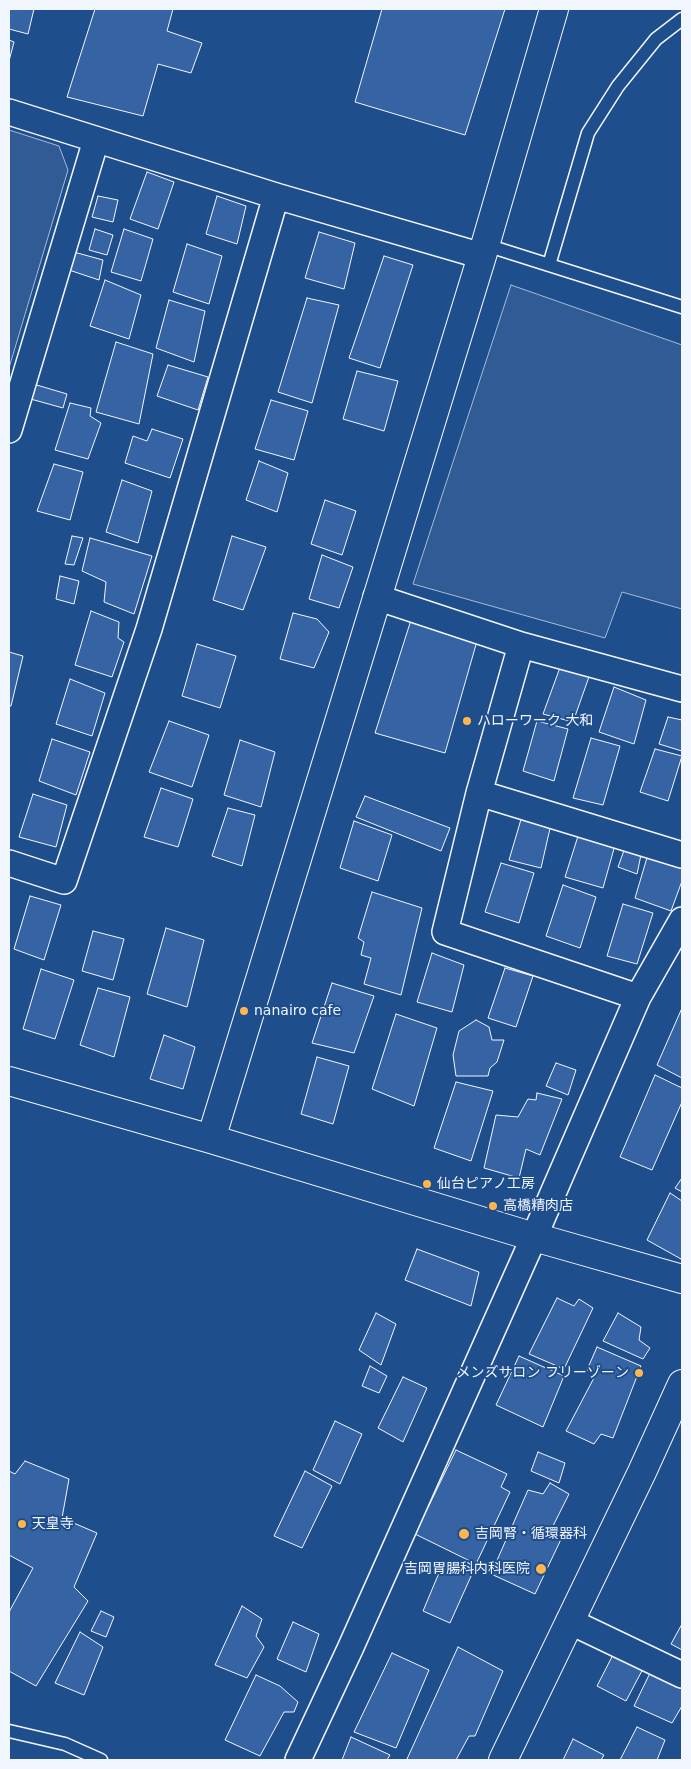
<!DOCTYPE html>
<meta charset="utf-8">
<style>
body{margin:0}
#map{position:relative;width:691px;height:1769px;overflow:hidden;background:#1f4e8c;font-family:"DejaVu Sans",sans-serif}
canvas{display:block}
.frame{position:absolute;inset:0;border:10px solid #f2f6ff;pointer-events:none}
</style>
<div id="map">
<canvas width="691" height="1769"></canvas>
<div class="frame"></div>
</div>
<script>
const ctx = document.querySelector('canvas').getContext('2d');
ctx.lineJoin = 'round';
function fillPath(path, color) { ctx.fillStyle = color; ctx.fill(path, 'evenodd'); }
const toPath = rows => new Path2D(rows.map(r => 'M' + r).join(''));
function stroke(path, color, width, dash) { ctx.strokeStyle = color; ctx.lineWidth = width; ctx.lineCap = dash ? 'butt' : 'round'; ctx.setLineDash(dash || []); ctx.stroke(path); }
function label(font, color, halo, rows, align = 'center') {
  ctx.font = font + ' "DejaVu Sans","Noto Sans JP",sans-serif'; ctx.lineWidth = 4; ctx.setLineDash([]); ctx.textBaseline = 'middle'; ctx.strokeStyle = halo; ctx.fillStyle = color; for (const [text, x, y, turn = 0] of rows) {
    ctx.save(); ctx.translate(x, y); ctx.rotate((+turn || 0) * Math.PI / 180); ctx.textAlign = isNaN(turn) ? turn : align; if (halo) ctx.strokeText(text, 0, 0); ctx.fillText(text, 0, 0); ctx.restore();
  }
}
const built = toPath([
 [9,130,59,146,68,170,9,368,9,130],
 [511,285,682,345,682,609,622,592,605,638,413,584,511,285]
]);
fillPath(built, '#305b95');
stroke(built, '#a8bbd7', 1);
const building = toPath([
 [9,9,34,9,28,34,9,29,9,9],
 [95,9,173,9,167,31,202,43,191,73,158,64,143,116,67,97,95,9],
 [382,9,505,9,465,135,355,102,382,9],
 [9,40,14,42,9,61,9,40],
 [147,172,174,182,158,229,130,219,147,172],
 [98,196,118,200,113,222,92,217,98,196],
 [217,196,246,206,237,244,206,234,217,196],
 [95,229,113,235,107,255,89,250,95,229],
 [124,229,153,239,141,281,111,272,124,229],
 [319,232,355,243,344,289,305,278,319,232],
 [187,244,222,256,209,304,173,292,187,244],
 [70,251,103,260,99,280,66,269,70,251],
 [384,256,413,265,380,368,349,358,384,256],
 [105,280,141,295,129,339,90,326,105,280],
 [307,298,339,305,312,403,278,392,307,298],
 [169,300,205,311,194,362,156,348,169,300],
 [116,342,153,354,139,424,96,412,116,342],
 [168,365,208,377,198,410,157,396,168,365],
 [357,371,398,381,384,431,343,419,357,371],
 [30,383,67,394,63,408,27,398,30,383],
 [271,400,308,411,294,460,255,449,271,400],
 [70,403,91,408,90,416,101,423,88,459,55,450,70,403],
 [152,429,183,439,170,478,125,463,133,436,147,441,152,429],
 [259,461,288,473,277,512,246,500,259,461],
 [54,464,83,472,70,520,37,511,54,464],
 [122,480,152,491,138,543,106,532,122,480],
 [325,500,356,511,342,555,311,544,325,500],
 [72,536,83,538,74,565,65,564,72,536],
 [232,536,266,547,243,610,213,600,232,536],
 [90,538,152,556,134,614,104,602,106,582,82,571,90,538],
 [322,555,353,567,339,608,309,599,322,555],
 [60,576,79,581,74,604,56,599,60,576],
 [91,611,119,622,118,638,124,642,112,677,75,665,91,611],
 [293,613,317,619,329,632,314,668,280,659,293,613],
 [411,620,477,641,445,753,375,733,411,620],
 [197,644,236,656,220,708,182,696,197,644],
 [9,652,23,656,11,706,9,706,9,652],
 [562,662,590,674,573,722,543,714,562,662],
 [70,679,105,693,92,736,56,724,70,679],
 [614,687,646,700,634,744,599,732,614,687],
 [668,717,682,720,682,751,659,744,668,717],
 [169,721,209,735,192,787,149,772,169,721],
 [537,721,568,729,554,781,523,771,537,721],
 [591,738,620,746,603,805,573,798,591,738],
 [52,739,90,752,76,795,39,781,52,739],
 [240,740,275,752,261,807,224,795,240,740],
 [655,749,682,756,668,801,640,792,655,749],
 [161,788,193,799,178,847,144,837,161,788],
 [33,794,67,805,56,847,19,837,33,794],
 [365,796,450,828,441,851,356,817,365,796],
 [228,808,255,815,242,866,212,856,228,808],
 [522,816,551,824,541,868,509,860,522,816],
 [354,821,392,835,378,881,340,868,354,821],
 [579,833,615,845,603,888,565,877,579,833],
 [626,845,642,850,637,874,618,867,626,845],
 [649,851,682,867,682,881,671,911,635,898,649,851],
 [501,863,534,873,519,923,485,912,501,863],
 [563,885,596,897,580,948,546,936,563,885],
 [372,892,422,908,401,995,364,984,371,958,361,955,364,942,358,938,372,892],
 [30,896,61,905,44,960,14,949,30,896],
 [623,904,653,913,637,964,607,956,623,904],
 [166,928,204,940,187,1007,147,994,166,928],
 [93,931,124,939,113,980,82,971,93,931],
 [432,953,464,965,452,1012,417,1002,432,953],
 [505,968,533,976,516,1027,488,1018,505,968],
 [41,969,74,980,55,1039,23,1029,41,969],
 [332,983,374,996,354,1053,312,1043,332,983],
 [98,988,130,997,114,1057,80,1045,98,988],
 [682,1008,682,1078,657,1065,682,1008],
 [396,1014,437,1028,414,1106,372,1089,396,1014],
 [476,1020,489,1027,492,1040,504,1040,497,1062,490,1068,488,1076,456,1076,453,1055,459,1031,476,1020],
 [164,1035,195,1047,183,1089,150,1079,164,1035],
 [317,1057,349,1066,333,1124,301,1114,317,1057],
 [556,1063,576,1070,568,1095,546,1086,556,1063],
 [655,1075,682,1088,682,1102,652,1170,620,1157,655,1075],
 [456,1082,493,1091,471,1161,434,1148,456,1082],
 [537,1093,562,1099,540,1155,526,1149,519,1178,484,1168,496,1115,518,1117,528,1099,536,1100,537,1093],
 [682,1178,682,1192,675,1188,682,1178],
 [670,1193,682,1201,682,1256,681,1259,647,1240,670,1193],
 [417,1249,479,1272,471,1306,405,1280,417,1249],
 [557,1298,574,1306,579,1299,593,1308,564,1369,529,1354,557,1298],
 [376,1313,396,1324,381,1365,359,1350,376,1313],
 [618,1313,641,1327,639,1340,650,1348,643,1359,603,1341,618,1313],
 [597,1347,641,1366,613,1438,601,1434,594,1444,566,1431,596,1374,587,1370,597,1347],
 [519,1356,564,1376,543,1427,496,1405,519,1356],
 [370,1366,387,1376,379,1393,362,1386,370,1366],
 [403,1377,427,1388,403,1442,378,1428,403,1377],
 [335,1421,362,1434,340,1484,313,1470,335,1421],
 [456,1450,507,1474,501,1487,510,1492,476,1564,415,1534,456,1450],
 [538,1452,565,1463,559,1483,531,1471,538,1452],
 [25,1461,69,1479,62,1518,97,1533,74,1587,88,1601,36,1686,9,1671,9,1612,33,1568,9,1555,9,1471,15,1474,25,1461],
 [305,1471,332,1486,302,1548,274,1536,305,1471],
 [550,1483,569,1494,553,1526,564,1533,535,1594,491,1574,528,1490,543,1494,550,1483],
 [444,1561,472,1574,450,1623,423,1611,444,1561],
 [242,1606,262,1619,256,1636,264,1647,247,1678,215,1665,242,1606],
 [101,1611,114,1617,106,1637,91,1631,101,1611],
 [293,1622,319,1634,306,1672,277,1659,293,1622],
 [682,1624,682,1650,671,1644,682,1624],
 [80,1632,103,1647,84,1695,55,1683,80,1632],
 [458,1647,503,1671,475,1736,469,1736,456,1760,409,1760,407,1759,458,1647],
 [616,1649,645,1665,626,1701,597,1686,616,1649],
 [392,1653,429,1670,396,1748,354,1732,392,1653],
 [652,1669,682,1683,682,1706,672,1723,634,1706,652,1669],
 [256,1675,280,1686,298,1702,294,1712,284,1712,260,1756,225,1740,256,1675],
 [637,1727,665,1740,657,1760,620,1760,637,1727],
 [351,1737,390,1755,387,1760,342,1760,351,1737],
 [573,1739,604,1755,601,1760,563,1760,573,1739]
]);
fillPath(building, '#3563a3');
stroke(building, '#f2f6ff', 1);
const lane = toPath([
 [486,245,682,307],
 [549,265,588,133,618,86,656,39,682,19],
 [9,1731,65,1744,101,1760]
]);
const street = toPath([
 [9,112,276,196,482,256],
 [9,430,96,140],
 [376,597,521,645,682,689],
 [521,645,479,793,445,932,638,997],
 [479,793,682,855],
 [9,863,64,881,149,629,276,196],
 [569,1621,682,1675],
 [298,1760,350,1649,534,1237,638,997,682,920]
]);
const secondary = toPath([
 [9,1081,211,1139,534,1237,682,1279],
 [211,1139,482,256,554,9],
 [503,1760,642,1472,682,1384]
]);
stroke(lane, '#f2f6ff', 15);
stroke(street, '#f2f6ff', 28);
stroke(secondary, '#f2f6ff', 30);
stroke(lane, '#1f4e8c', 12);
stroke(street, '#1f4e8c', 25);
stroke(secondary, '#1f4e8c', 28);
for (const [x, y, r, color] of [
 [467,721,5,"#ffb74d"],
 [244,1011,5,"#ffb74d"],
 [427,1184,5,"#ffb74d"],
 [493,1206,5,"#ffb74d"],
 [639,1373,5,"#ffb74d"],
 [22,1524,5,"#ffb74d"],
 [464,1534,6,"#ffb74d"],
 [541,1569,6,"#ffb74d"]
]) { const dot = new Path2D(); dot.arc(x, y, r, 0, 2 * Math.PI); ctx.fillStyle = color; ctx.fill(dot); stroke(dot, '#1f4e8c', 2); }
label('14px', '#f2f6ff', '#1f4e8c', [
 ["ハローワーク 大和",477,721],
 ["nanairo cafe",254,1011],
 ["仙台ピアノ工房",437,1184],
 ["高橋精肉店",503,1206],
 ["メンズサロン フリーゾーン",629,1373,"right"],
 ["天皇寺",32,1524],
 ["吉岡腎・循環器科",475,1534],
 ["吉岡胃腸科内科医院",530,1569,"right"]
], 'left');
</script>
